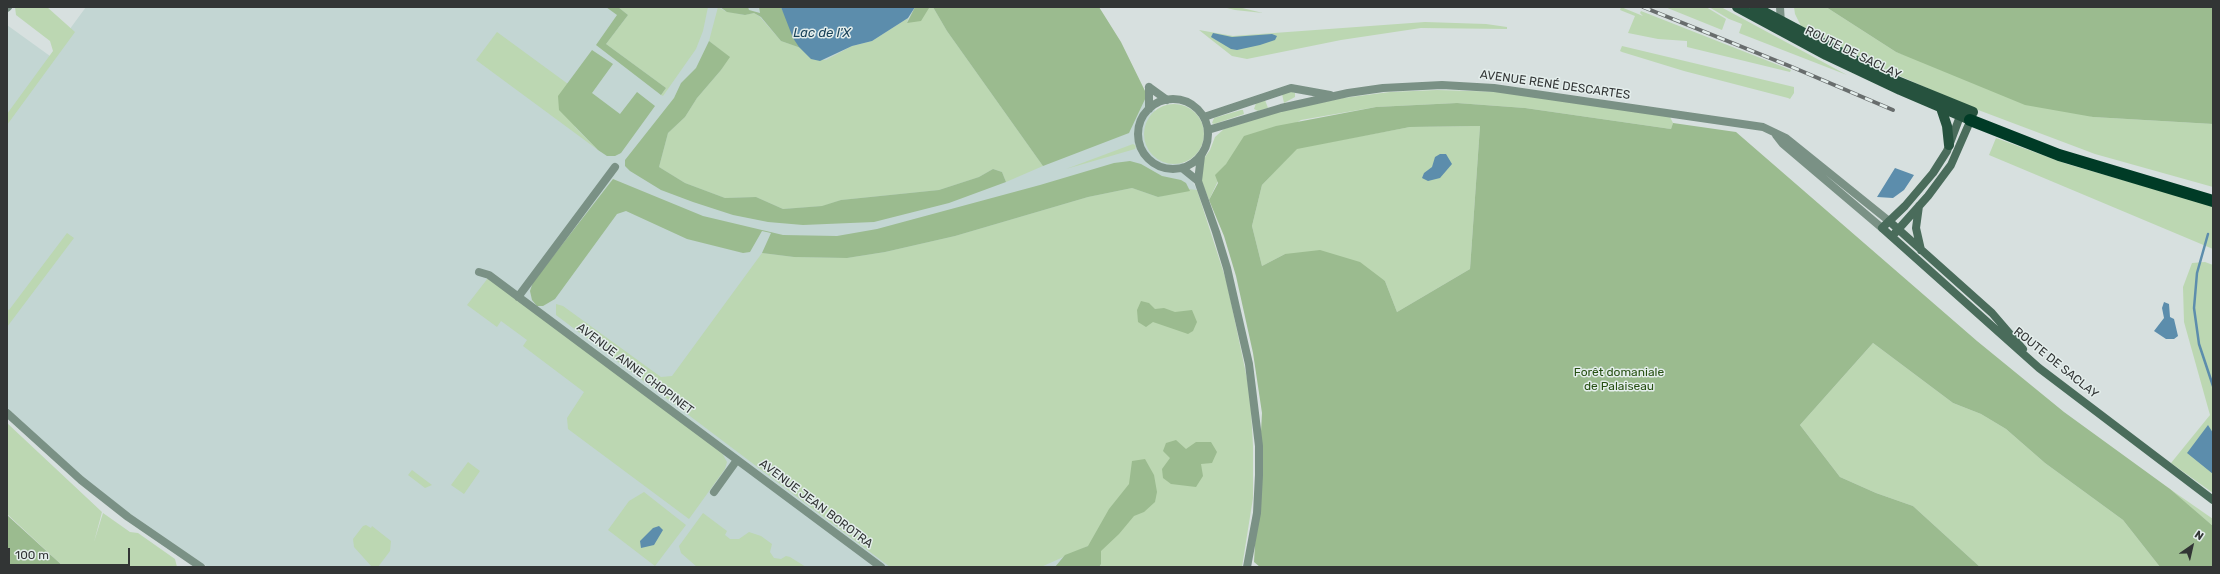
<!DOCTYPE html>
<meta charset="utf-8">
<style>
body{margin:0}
#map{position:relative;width:2220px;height:574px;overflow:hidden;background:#d7e0df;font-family:Rubik,sans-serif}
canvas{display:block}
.frame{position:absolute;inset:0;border:8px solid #323535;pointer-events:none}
.north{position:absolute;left:2172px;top:526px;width:40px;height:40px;-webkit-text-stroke:3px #e4eeec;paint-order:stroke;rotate:34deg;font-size:11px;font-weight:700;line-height:16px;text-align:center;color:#323535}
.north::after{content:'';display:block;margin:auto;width:14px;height:18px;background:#323535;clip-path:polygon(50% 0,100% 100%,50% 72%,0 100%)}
.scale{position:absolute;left:8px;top:548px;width:122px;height:18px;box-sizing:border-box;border:2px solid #323535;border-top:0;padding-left:5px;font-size:12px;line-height:14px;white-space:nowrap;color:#323535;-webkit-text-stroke:3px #e4eeec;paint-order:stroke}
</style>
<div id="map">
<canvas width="2220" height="574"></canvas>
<div class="frame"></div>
<div class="north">N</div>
<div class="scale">100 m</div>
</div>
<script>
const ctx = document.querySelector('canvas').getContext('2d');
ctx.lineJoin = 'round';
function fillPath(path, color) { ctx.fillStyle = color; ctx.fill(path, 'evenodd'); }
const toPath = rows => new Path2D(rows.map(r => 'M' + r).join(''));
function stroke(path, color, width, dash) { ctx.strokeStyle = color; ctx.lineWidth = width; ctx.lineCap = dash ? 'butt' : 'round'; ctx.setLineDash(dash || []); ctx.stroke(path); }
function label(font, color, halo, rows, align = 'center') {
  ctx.font = font + ' Rubik,sans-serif'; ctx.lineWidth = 3; ctx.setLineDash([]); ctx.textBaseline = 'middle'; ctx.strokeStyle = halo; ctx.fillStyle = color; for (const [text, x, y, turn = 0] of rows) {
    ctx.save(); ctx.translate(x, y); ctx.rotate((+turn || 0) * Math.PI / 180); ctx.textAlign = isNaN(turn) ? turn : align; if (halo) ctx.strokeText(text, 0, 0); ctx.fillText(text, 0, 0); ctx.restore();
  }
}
fillPath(toPath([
 [86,7,1088,7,1147,95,1196,188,1236,340,1234,567,208,567,139,521,87,481,7,408,7,25,50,56]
]), '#c3d6d3');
fillPath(toPath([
 [15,7,47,7,75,32,7,125,7,114,53,51,50,41,16,15],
 [618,7,708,7,703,31,696,49,663,96,661,95,666,88,606,44,628,15],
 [718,7,725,11,744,15,754,13,760,17,781,41,801,48,811,59,826,60,852,46,872,41,908,18,907,23,929,7,933,7,947,31,1043,166,1006,182,1002,172,993,169,979,177,939,190,841,200,823,206,783,209,756,197,725,198,685,183,659,167,668,133,685,117,697,98,721,70,729,57,709,41],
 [1223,7,1238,7,1263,13,1235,10],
 [1621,7,1643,16,1640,13,1641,11,1791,70,1790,72,1687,47,1687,41,1658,39,1628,33,1635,16,1620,10],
 [1665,7,1706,7,1726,19,1722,30],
 [1709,7,1721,7,1847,75,1739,33,1742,24,1729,19],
 [1794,7,1826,7,1896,52,2093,117,2213,124,2213,187,2095,154,1965,105,1862,59,1801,26,1795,14],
 [1425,22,1486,24,1507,27,1507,29,1421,28,1341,40,1247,59,1232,56,1199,30,1233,36],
 [497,32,568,84,575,127,598,150,476,60],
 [1622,46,1794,87,1794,93,1790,99,1788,98,1684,71,1622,52,1620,51],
 [1437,90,1502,92,1669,115,1673,123,1671,129,1525,108,1457,103,1376,107,1301,120,1226,164,1209,200,1200,177,1200,164,1210,150,1215,137,1224,129,1277,112,1343,98,1390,92],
 [1290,91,1295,93,1295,97,1284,103,1282,94],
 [1265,100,1268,108,1258,111,1254,109,1256,103],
 '1144 134a30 30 0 1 1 60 0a30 30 0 1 1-60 0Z',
 [1241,110,1243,110,1244,114,1214,124,1212,123,1214,118],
 [1480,126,1470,269,1397,312,1385,281,1285,254,1262,266,1252,226,1262,185,1297,148,1410,127],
 [1996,138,2067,164,2213,206,2213,249,1989,155],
 [1133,144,1136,146,1135,149,1066,169],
 [1132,188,1158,197,1189,189,1197,190,1227,283,1250,393,1253,446,1253,498,1242,567,1099,567,1101,564,1101,551,1088,546,1041,567,890,567,556,315,556,304,563,306,661,377,672,376,762,253,794,257,847,258,885,252,955,236,1088,197],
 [67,233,74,238,7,327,7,309,9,310],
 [2205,262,2213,265,2213,493,2171,463,2210,415,2184,322,2183,287,2192,263],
 [488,278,722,453,727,462,725,469,689,519,568,429,567,418,584,392,523,346,527,340,501,321,497,327,467,305],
 [1873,343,1953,403,1981,414,2006,429,2045,463,2123,520,2160,567,1980,567,1913,506,1876,493,1840,477,1800,425],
 [7,423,102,512,94,542,103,513,130,532,138,533,175,559,177,567,64,567,7,514],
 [468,462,480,471,464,494,451,485],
 [412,470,432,485,425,488,408,475],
 [2167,487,2213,519,2213,526],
 [644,492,686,525,655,566,608,530,629,501],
 [703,513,727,531,725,535,730,539,739,539,749,532,761,536,772,544,770,552,774,558,781,559,786,556,790,557,806,567,697,567,681,553,679,546],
 [366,525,371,528,372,526,391,541,390,551,378,567,372,567,354,547,353,539,363,526]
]), '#bcd7b2');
fillPath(toPath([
 [606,7,618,7,628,15,606,44,666,88,661,95,596,45,617,15],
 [720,7,748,7,749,10,760,13,759,7,781,7,801,48,781,41,761,17,754,13,745,15,727,12],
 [915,7,929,8,921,21,907,23],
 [933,7,1099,7,1121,42,1147,95,1129,133,1043,166,947,31],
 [1826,7,2213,7,2213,124,2093,117,2025,105,1896,52],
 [709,41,730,57,721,70,697,98,685,117,668,133,659,167,685,183,725,198,756,197,783,209,822,206,841,200,939,190,979,177,993,169,1002,172,1006,182,949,203,874,222,803,225,768,222,733,215,693,202,661,190,630,171,625,166,625,160,674,98,681,83,696,68],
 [592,50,613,64,592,93,620,114,637,92,655,106,621,153,615,156,607,156,598,150,559,110,558,96],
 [1457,103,1525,108,1671,129,1673,123,1736,132,1977,341,2064,412,2170,489,2213,526,2213,567,2160,567,2123,520,2045,463,2006,429,1981,414,1953,403,1873,343,1800,425,1840,477,1876,493,1913,506,1980,567,1260,567,1254,562,1262,413,1253,353,1236,276,1224,236,1209,200,1218,183,1215,175,1226,164,1244,136,1276,126,1376,107],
 [1480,126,1470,269,1397,312,1385,281,1360,262,1320,250,1285,254,1262,266,1252,226,1262,185,1297,149,1410,127],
 [1130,161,1141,164,1162,176,1181,180,1186,183,1190,191,1158,197,1132,188,1088,197,955,236,885,252,847,258,794,257,762,253,771,233,762,231,750,252,743,253,687,239,626,211,617,214,555,299,543,306,537,306,532,300,530,291,533,282,613,179,703,216,783,235,837,236,877,229,1040,185,1114,163],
 [1141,301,1149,303,1155,309,1164,308,1175,312,1192,310,1197,322,1193,331,1188,334,1153,322,1146,327,1138,322,1137,310],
 [1176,440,1186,449,1196,442,1211,442,1217,452,1212,463,1201,464,1203,476,1196,487,1171,484,1163,478,1162,469,1170,458,1163,451,1166,443],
 [1145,459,1154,475,1157,492,1155,502,1144,512,1134,516,1119,534,1101,551,1101,564,1099,567,1055,567,1065,555,1088,546,1109,509,1129,484,1132,461],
 [7,515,64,567,7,567]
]), '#9bbb8f');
fillPath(toPath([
 [781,7,915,7,908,18,872,41,852,46,820,61,811,59,799,47,793,38],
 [1213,33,1232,37,1272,34,1277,36,1275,40,1260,45,1237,50,1231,49,1211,37],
 [1440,154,1446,154,1452,164,1440,178,1428,181,1422,178,1424,173,1432,167,1435,157],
 [1895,168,1914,175,1904,190,1893,198,1877,197],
 [2164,302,2169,304,2170,317,2174,319,2178,336,2174,339,2166,339,2154,331,2164,318,2162,308],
 [2208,425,2213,433,2213,474,2187,453],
 [659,526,663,530,654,545,641,548,640,541,653,528]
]), '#5c8dac');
stroke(toPath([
 [2208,234,2197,273,2194,308,2199,344,2213,386]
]), '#5c8dac', 2.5);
stroke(toPath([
 [1780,7,1781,24],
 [7,8,8,7],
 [1149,87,1167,100],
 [1149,87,1149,109],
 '1138 134a35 35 0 1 1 70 0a35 35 0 1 1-70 0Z',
 [1204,117,1291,88,1330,95],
 [1208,130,1281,108,1348,93,1383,88,1442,85,1494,88,1763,127,1786,138,1889,221],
 [1776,135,1783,144,1882,228],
 [1182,168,1198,181,1216,232,1227,268,1249,364,1259,446,1259,475,1257,513,1247,567],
 [1198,181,1201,156],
 [479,272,489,275,881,567],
 [518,297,615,167],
 [7,413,81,480,128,517,201,567],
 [714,492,737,460]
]), '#7a9185', 8);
stroke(toPath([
 [1962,111,1947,151,1933,173,1905,206,1882,228,2039,368,2213,500],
 [1919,206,1916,228,1921,250],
 [1889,221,1992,313,2023,349],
 [1895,233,1928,196,1951,165,1972,117]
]), '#4a6c5b', 8);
stroke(toPath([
 [1737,7,1826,55,1900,90,1970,120],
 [1755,7,1887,77,1973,112],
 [1941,108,1947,126,1949,145]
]), '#26523e', 10);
stroke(toPath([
 [1970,120,2059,155,2213,201]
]), '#003b26', 12);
const rail = toPath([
 [1643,7,1792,67,1893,110]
]);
stroke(rail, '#686d6d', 4);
stroke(rail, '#e4eeec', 2.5, [8]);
label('12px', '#323535', '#e4eeec', [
 ["ROUTE DE SACLAY",1853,53,26],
 ["AVENUE RENÉ DESCARTES",1555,85,8],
 ["ROUTE DE SACLAY",2056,363,39],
 ["AVENUE ANNE CHOPINET",635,369,37],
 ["AVENUE JEAN BOROTRA",816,504,37]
]);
label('12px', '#275013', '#e4eeec', [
 ["Forêt domaniale",1619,373],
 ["de Palaiseau",1619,387]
]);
label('italic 13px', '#194259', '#e4eeec', [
 ["Lac de l'X",822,33]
]);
</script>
